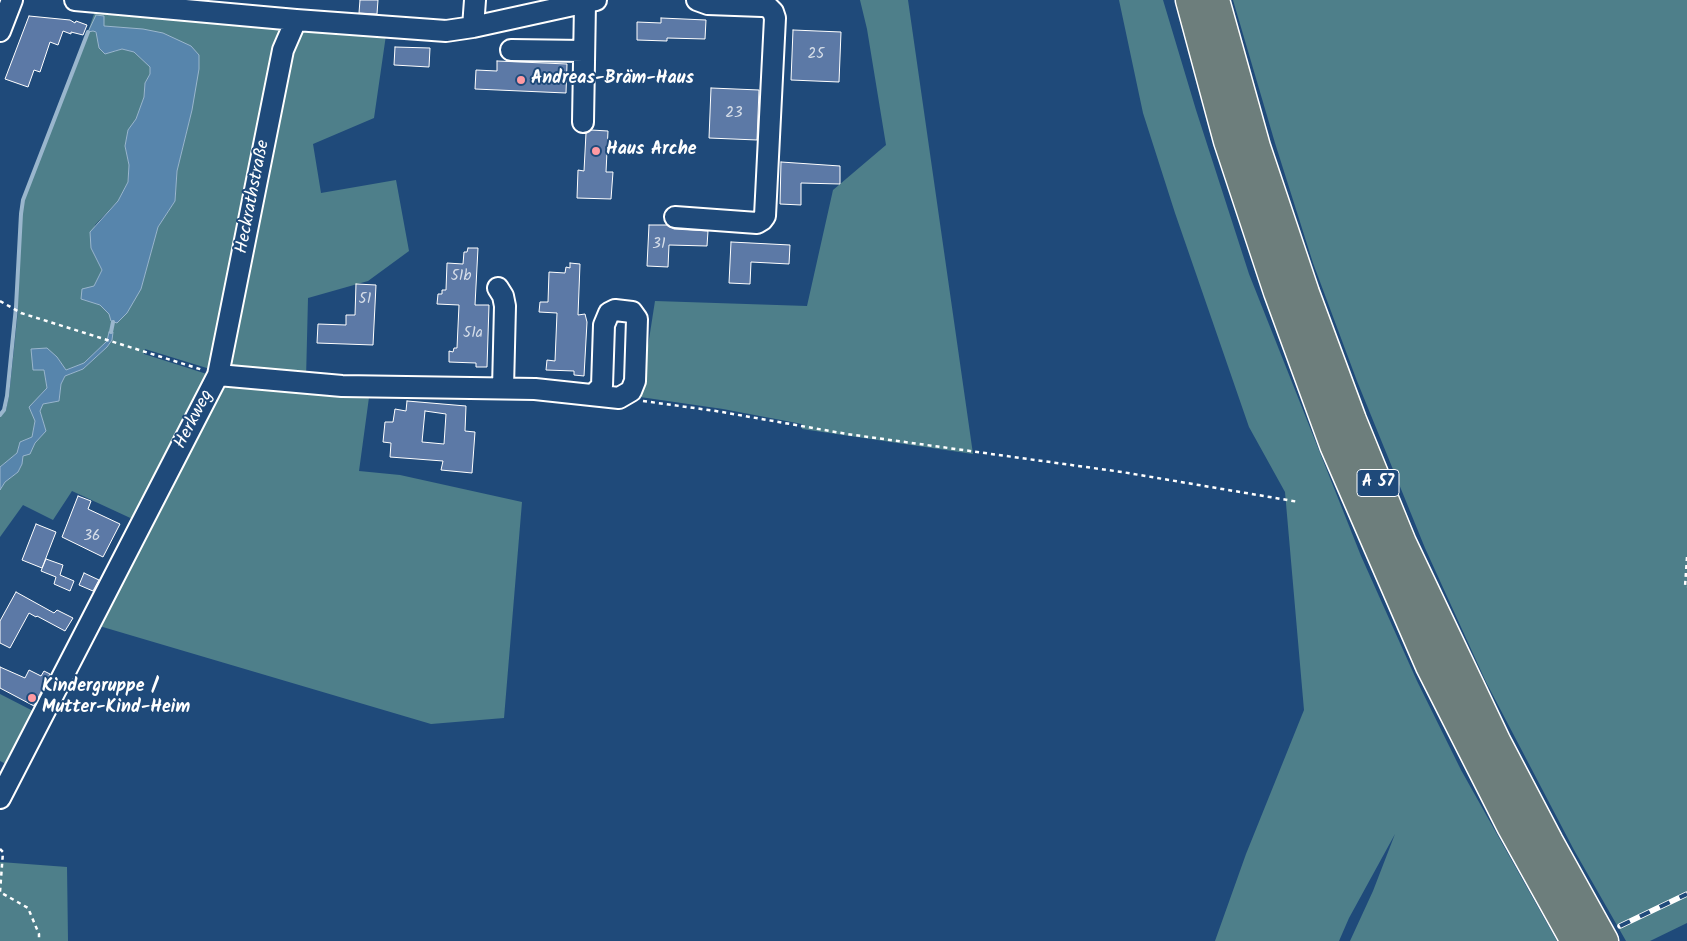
<!DOCTYPE html>
<meta charset="utf-8">
<style>
body{margin:0}
canvas{display:block;background:#1f4a7a}
</style>
<canvas width="1687" height="941"></canvas>
<script>
const ctx = document.querySelector('canvas').getContext('2d');
ctx.lineJoin = 'round';
function fillPath(path, color) { ctx.fillStyle = color; ctx.fill(path, 'evenodd'); }
const toPath = rows => new Path2D(rows.map(r => 'M' + r).join(''));
function stroke(path, color, width, dash) { ctx.strokeStyle = color; ctx.lineWidth = width; ctx.lineCap = dash ? 'butt' : 'round'; ctx.setLineDash(dash || []); ctx.stroke(path); }
function label(font, color, halo, rows, align = 'center') {
  ctx.font = font + ' Kalam,sans-serif'; ctx.lineWidth = 4; ctx.setLineDash([]); ctx.textBaseline = 'middle'; ctx.strokeStyle = halo; ctx.fillStyle = color; for (const [text, x, y, turn = 0] of rows) {
    ctx.save(); ctx.translate(x, y); ctx.rotate((+turn || 0) * Math.PI / 180); ctx.textAlign = isNaN(turn) ? turn : align; if (halo) ctx.strokeText(text, 0, 0); ctx.fillText(text, 0, 0); ctx.restore();
  }
}
fillPath(toPath([
 [860,0,908,0,973,454,802,429,802,424,723,409,640,397,655,301,807,306,833,190,886,145,867,29],
 [1119,0,1163,0,1196,110,1249,274,1361,556,1417,681,1461,770,1557,941,1350,941,1373,891,1395,834,1349,918,1339,941,1215,941,1246,854,1304,710,1285,492,1249,427,1175,213,1143,113],
 [1233,0,1687,0,1687,923,1650,941,1626,941,1574,850,1486,682,1425,548,1357,381,1313,263,1275,143],
 [95,11,299,29,386,35,374,118,313,144,321,193,396,180,409,251,368,281,308,298,306,379,223,373,145,349,144,354,213,376,139,522,72,491,53,520,23,505,0,537,0,490,5,482,18,472,22,464,23,456,30,453,35,443,46,431,40,411,43,404,59,401,61,384,65,376,83,369,107,347,112,340,113,332,107,341,84,363,66,370,57,357,44,370,47,388,40,395,32,437,20,442,17,453,0,467,0,417,6,410,9,396,18,310,19,215,22,199,72,78],
 [104,16,103,26,122,28,192,110,177,171,175,201,158,227,141,289,109,314,100,305,81,299,94,286,102,270,91,248,95,225,118,201,128,182,129,165,125,146,128,130,136,120,144,97,145,83,150,74,150,66,134,52,122,49,113,52,99,48,98,35,93,30],
 [222,381,370,390,359,471,400,475,522,502,504,718,431,724,96,625],
 [0,694,35,712,8,765,0,761],
 [0,862,67,867,68,941,0,941]
]), '#4e7f8a');
const water = toPath([
 [96,15,104,16,104,26,143,29,163,33,191,46,199,55,199,69,192,110,177,171,175,201,158,227,141,289,127,313,117,323,111,321,109,314,100,305,81,299,82,289,94,286,102,270,91,248,90,232,118,201,128,182,129,165,125,146,128,130,136,119,144,97,145,83,150,74,150,67,134,52,122,49,105,54,99,48,96,32,93,31,88,32,96,15],
 [109,332,113,332,112,340,107,347,83,369,65,376,61,384,59,401,43,404,40,411,46,431,35,443,30,454,23,456,22,464,18,472,5,482,0,490,0,467,17,453,20,442,32,437,35,421,29,407,47,388,44,370,33,370,31,349,47,348,57,357,66,370,84,363,107,341,109,332]
]);
fillPath(water, '#5785ac');
stroke(water, '#9ab6cd', 1);
stroke(toPath([
 [111,332,113,322],
 [0,415,4,410,7,396,16,307,21,214,23,200,88,32]
]), '#9ab6cd', 4);
const building = toPath([
 [360,0,378,0,377,14,359,13,360,0],
 [29,16,70,20,75,23,76,21,87,25,83,35,71,32,71,34,63,31,58,45,50,42,40,72,34,70,28,87,5,79,29,16],
 [661,18,706,20,705,39,667,38,667,41,637,40,637,22,661,23,661,18],
 [793,30,841,32,839,82,791,80,793,30],
 [395,47,430,48,429,67,394,65,395,47],
 [497,61,567,64,566,93,475,89,476,70,497,71,497,61],
 [711,88,759,90,757,140,709,138,711,88],
 [591,130,608,131,606,172,613,172,611,199,577,198,578,170,584,171,586,133,591,130],
 [781,162,840,166,840,184,801,183,801,205,780,204,781,162],
 [649,225,667,225,674,229,708,231,707,246,669,245,668,267,647,266,649,225],
 [731,242,790,245,789,264,751,262,750,284,729,283,731,242],
 [468,248,478,248,475,305,489,305,487,367,476,367,476,363,449,362,449,351,453,352,454,348,457,348,459,305,437,304,438,294,442,294,442,290,446,290,447,263,463,264,464,252,467,252,468,248],
 [570,263,580,264,578,315,585,314,587,322,584,376,574,375,574,371,546,370,547,360,555,361,557,313,539,312,540,302,548,302,549,272,565,273,566,267,570,268,570,263],
 [356,284,376,285,373,345,317,343,318,324,346,325,346,315,355,315,356,284],
 [407,401,466,406,465,431,475,432,472,473,441,470,443,461,390,457,391,443,383,442,385,422,393,422,395,409,406,411,407,401],
 [425,411,446,414,444,444,422,442,425,411],
 [78,496,91,501,88,509,120,524,103,557,62,537,78,496],
 [36,524,56,532,42,568,22,560,36,524],
 [46,559,63,565,60,575,74,581,70,591,54,584,56,577,41,571,46,559],
 [84,573,99,580,93,591,79,585,84,573],
 [16,592,54,613,57,610,73,618,65,631,37,616,36,617,29,613,10,648,0,643,0,621,16,592],
 [0,667,25,678,29,670,41,676,44,671,50,674,34,706,0,688,0,667]
]);
fillPath(building, '#5c79a6');
stroke(building, '#fff', 1);
const minor = toPath([
 [75,0,296,20,446,31,473,27,596,0],
 [473,27,475,0],
 [0,31,12,0],
 [511,50,584,51],
 [583,122,585,3],
 [675,217,757,223,762,220,765,216,775,18,773,12,768,7,762,6,708,4,697,0],
 [498,288,503,296,505,306,503,388],
 [218,375,342,386,535,389,619,398,631,391,635,381,637,319,632,312,615,310,609,313,604,325,602,386,593,395],
 [0,798,218,375,283,50,296,20]
]);
const highway = toPath([
 [1190,0,1228,141,1278,292,1334,445,1430,666,1511,826,1575,941],
 [1215,0,1256,147,1305,293,1352,420,1402,543,1496,741,1549,842,1604,941]
]);
stroke(minor, '#fff', 24);
stroke(highway, '#fff', 31);
stroke(toPath([
 [0,301,21,313,203,370],
 [643,401,716,411,847,434,1122,472,1299,502],
 [1687,557,1685,587,1687,587],
 [0,849,3,852,0,892,28,908,39,934,39,941]
]), '#fff', 2.5, [4, 4]);
stroke(minor, '#1f4a7a', 20);
stroke(highway, '#6d7e7c', 28);
const rail = toPath([
 [1620,926,1687,894]
]);
stroke(rail, '#fff', 5.5);
stroke(rail, '#1f4a7a', 4, [11]);
for (const [x, y, r, color] of [
 [521,80,5,"#ff9aa2"],
 [596,151,5,"#ff9aa2"],
 [32,698,5,"#ff9aa2"]
]) { const dot = new Path2D(); dot.arc(x, y, r, 0, 2 * Math.PI); ctx.fillStyle = color; ctx.fill(dot); stroke(dot, '#1f4a7a', 2); }
label('15px', '#d6dee9', null, [
 ["25",816,55],
 ["23",734,114],
 ["31",659,245],
 ["51b",461,277],
 ["51",365,300],
 ["51a",473,334],
 ["36",92,537]
]);
for (const [x, y, w] of [
 [1378,483,42]
]) { const box = new Path2D(); box.roundRect(x - w / 2, y - 13.5, w, 27, 4); ctx.fillStyle = '#1f4a7a'; ctx.fill(box); stroke(box, '#fff', 1); }
label('bold 16px', '#fff', null, [
 ["A 57",1378,483]
]);
label('bold 18px', '#fff', '#1f4a7a', [
 ["Andreas-Bräm-Haus",531,80],
 ["Haus Arche",606,151],
 ["Kindergruppe /",42,688],
 ["Mutter-Kind-Heim",42,709]
], 'left');
label('18px', '#fff', '#1f4a7a', [
 ["Heckrathstraße",254,197,-79],
 ["Herkweg",195,420,-63]
]);
</script>
